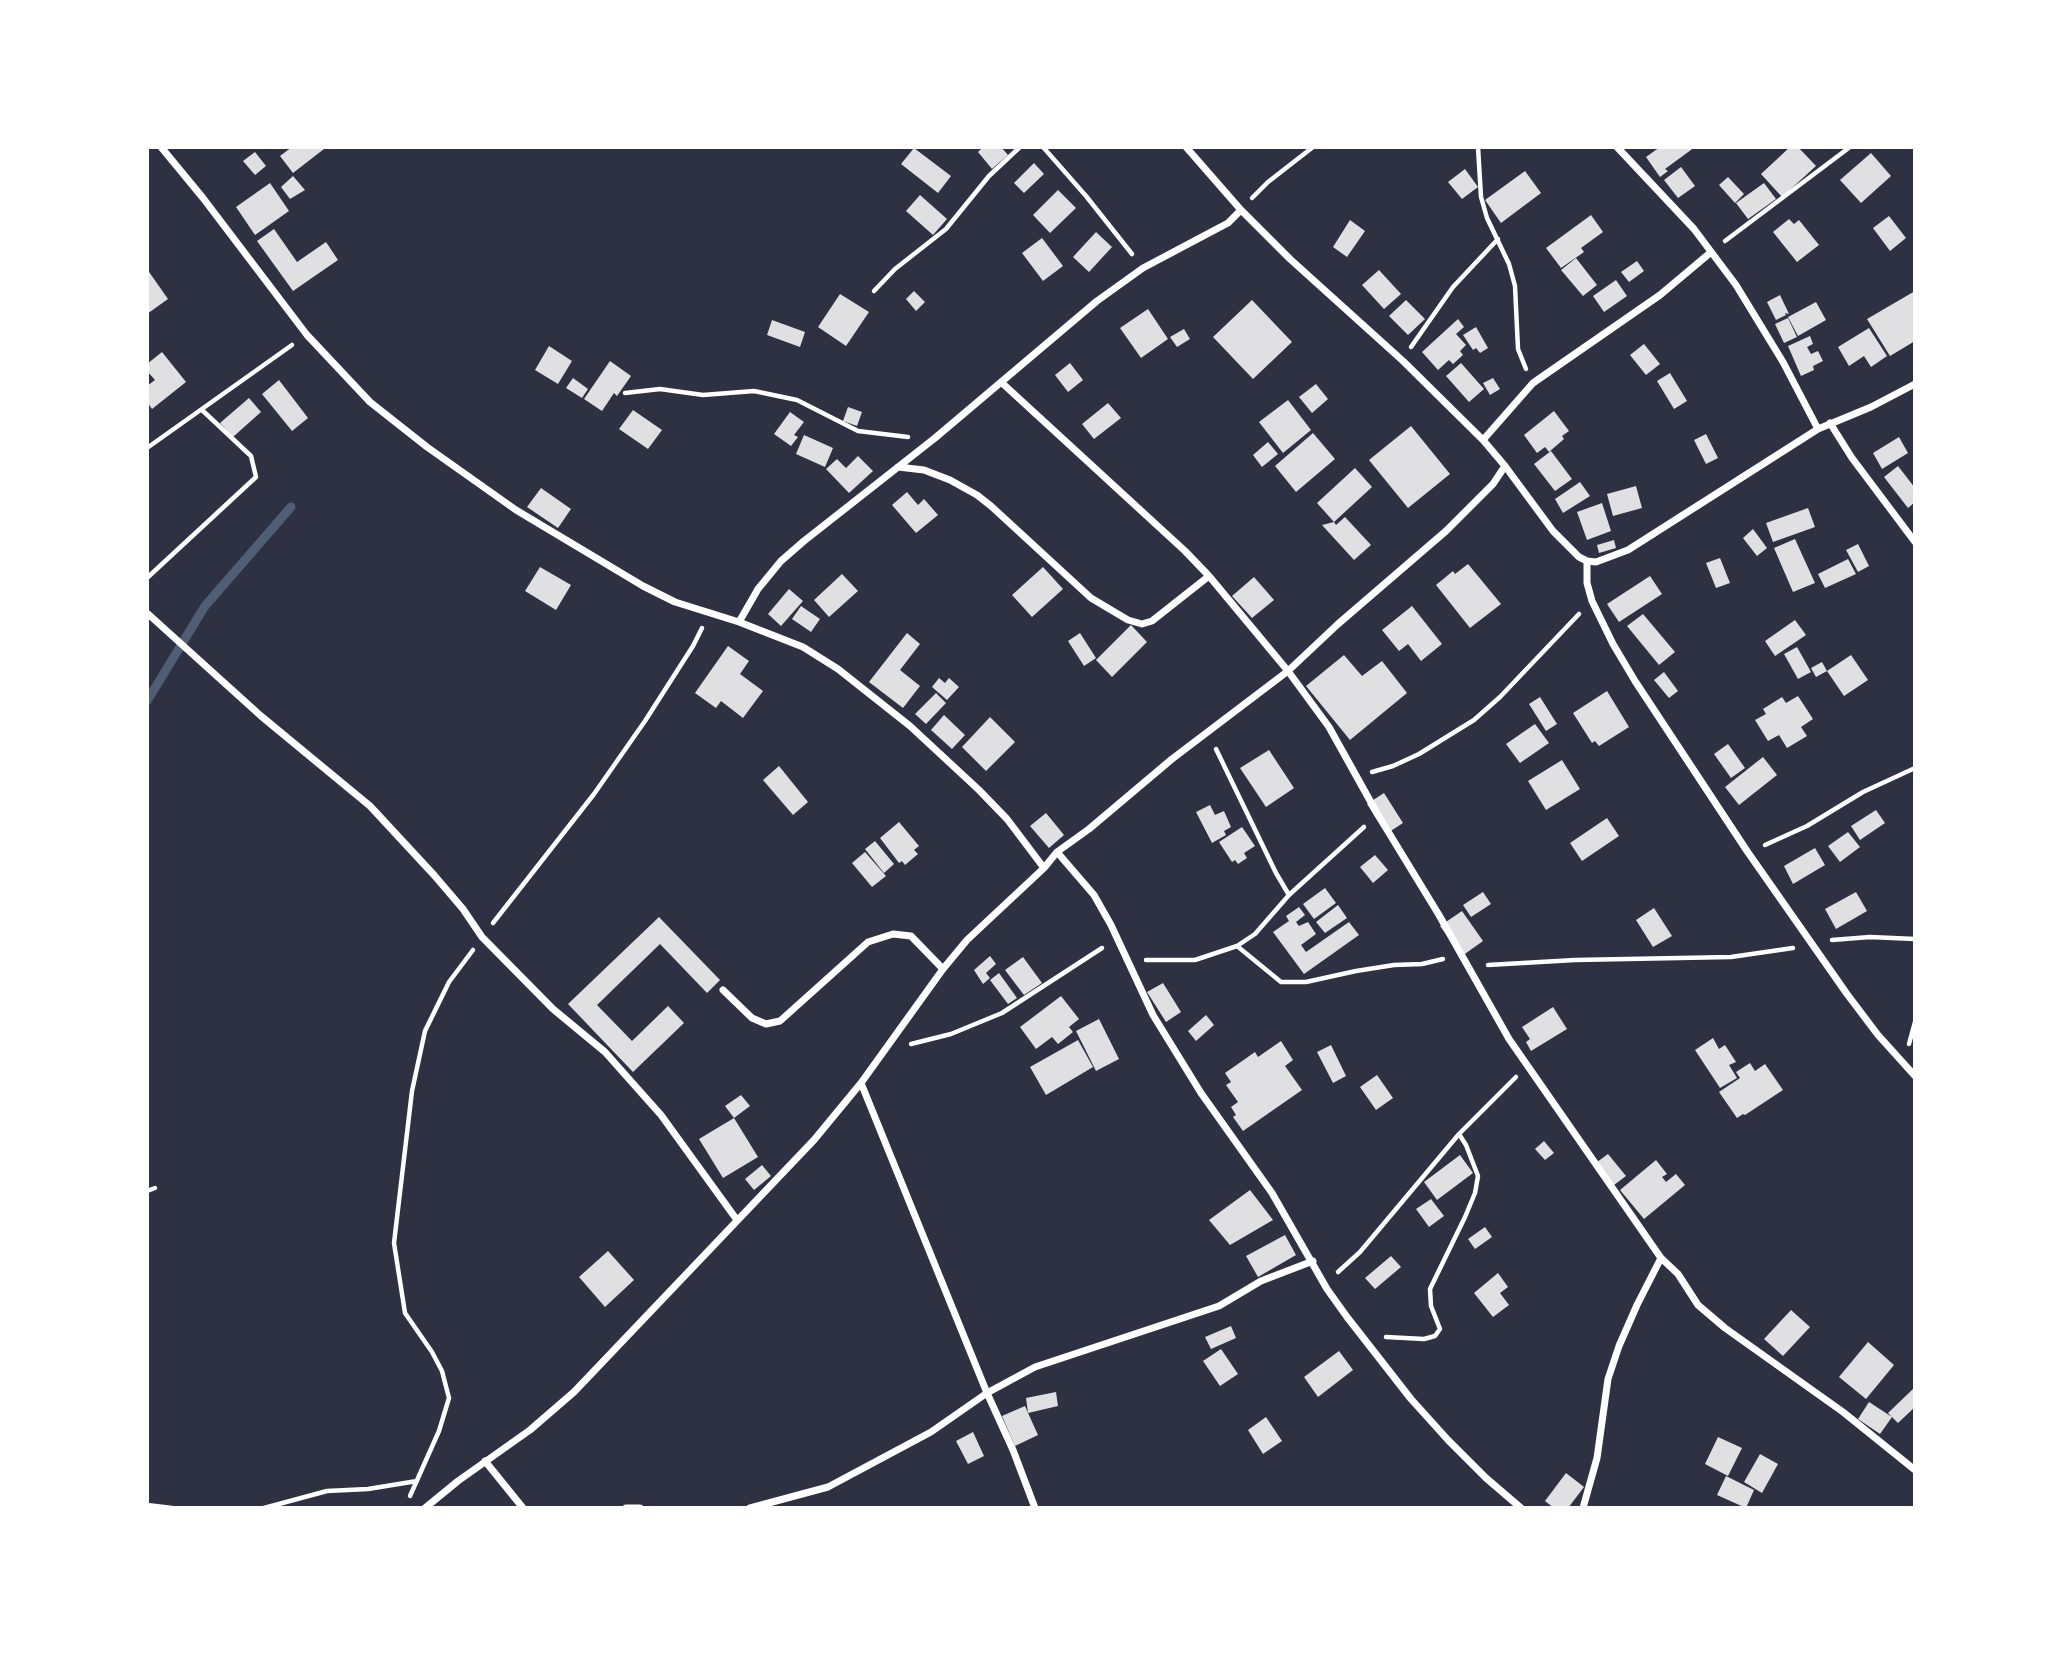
<!DOCTYPE html>
<style>
body{margin:0}
#map{position:relative;width:2062px;height:1655px;overflow:hidden;background:#2d3142;font-family:"Open Sans",sans-serif}
canvas{display:block}
.frame{position:absolute;inset:0;border:149px solid #fff;pointer-events:none}
</style>
<div id="map">
<canvas width="2062" height="1655"></canvas>
<div class="frame"></div>
</div>
<script>
const ctx = document.querySelector('canvas').getContext('2d');
ctx.lineJoin = 'round';
const toPath = rows => new Path2D(rows.map(r => 'M' + r).join(''));
function stroke(path, color, width, dash) { ctx.strokeStyle = color; ctx.lineWidth = width; ctx.lineCap = dash ? 'butt' : 'round'; ctx.setLineDash(dash || []); ctx.stroke(path); }
function fillPath(path, color) { ctx.fillStyle = color; ctx.fill(path, 'evenodd'); }
stroke(toPath([
 [147,701,205,606,291,507]
]), '#4f5d75', 9);
fillPath(toPath([
 [292,147,323,147,324,149,293,173,280,156],
 [983,147,1001,147,1008,155,992,169,978,152],
 [1660,147,1695,147,1665,169,1668,171,1660,177,1646,157],
 [1790,147,1798,147,1816,166,1782,197,1761,174],
 [914,148,951,176,938,193,901,164],
 [255,152,266,166,255,175,243,161],
 [1871,153,1891,176,1861,203,1840,180],
 [1034,163,1044,174,1024,193,1014,183],
 [1681,167,1695,186,1678,198,1664,180],
 [1465,169,1478,187,1462,199,1448,182],
 [1525,171,1541,193,1501,223,1485,200],
 [293,176,305,190,290,199,281,187],
 [1728,177,1744,194,1735,203,1719,185],
 [270,183,289,211,255,235,236,207],
 [1764,183,1776,199,1748,219,1736,203],
 [1058,190,1076,208,1050,233,1033,215],
 [920,195,947,219,933,235,906,211],
 [1591,215,1603,232,1581,248,1584,252,1561,268,1546,248],
 [1889,216,1906,238,1890,251,1873,228],
 [1789,219,1794,224,1799,220,1819,245,1797,262,1773,232],
 [1350,220,1365,231,1347,257,1333,247],
 [274,229,297,262,326,242,338,260,293,291,257,241],
 [1096,232,1112,247,1089,272,1073,257],
 [1042,238,1063,266,1043,281,1022,253],
 [1576,258,1597,285,1583,296,1561,270],
 [1637,261,1644,271,1629,282,1621,272],
 [147,269,168,299,147,314],
 [1379,270,1401,294,1384,309,1362,285],
 [1616,280,1627,296,1604,312,1593,296],
 [914,291,925,302,916,311,906,299],
 [1915,291,1915,341,1890,356,1867,319],
 [840,294,869,312,846,346,818,327],
 [1780,295,1789,314,1785,313,1786,315,1776,320,1767,302],
 [1252,300,1292,342,1253,379,1213,337],
 [1406,300,1425,319,1408,335,1389,316],
 [1816,302,1826,320,1798,336,1788,317],
 [1148,309,1168,339,1141,358,1120,328],
 [1788,318,1797,337,1784,343,1775,324],
 [1458,319,1464,327,1456,334,1466,345,1460,351,1463,355,1453,364,1449,360,1438,370,1422,352],
 [772,320,805,332,800,347,767,335],
 [1476,327,1488,348,1480,353,1476,348,1473,350,1463,335],
 [1869,328,1887,356,1871,367,1864,356,1849,366,1838,347],
 [1184,329,1190,339,1177,347,1170,337],
 [1810,336,1813,344,1807,347,1811,354,1818,351,1823,361,1813,366,1814,370,1801,376,1788,346],
 [1644,344,1660,364,1646,375,1630,355],
 [549,346,572,361,558,384,535,370],
 [162,352,186,382,152,409,147,402,147,386,155,380,147,371,147,364],
 [610,361,631,376,617,396,614,393,602,411,584,399],
 [1070,363,1083,380,1068,392,1055,375],
 [1461,363,1484,389,1469,402,1446,376],
 [1670,373,1687,401,1674,409,1657,381],
 [573,378,588,389,582,398,566,388],
 [1493,378,1500,389,1490,395,1483,383],
 [279,380,308,418,292,431,262,394],
 [1316,384,1328,399,1312,413,1299,397],
 [249,398,261,412,233,437,220,423],
 [1288,400,1311,430,1283,453,1259,422],
 [1108,403,1121,418,1094,439,1082,424],
 [848,407,862,412,857,426,843,421],
 [633,410,662,430,648,449,619,429],
 [1554,411,1569,431,1562,436,1564,439,1549,452,1545,447,1537,453,1524,435],
 [790,412,804,422,794,435,798,437,791,446,774,434],
 [1411,426,1450,474,1408,508,1369,460],
 [1313,433,1335,459,1296,492,1275,466],
 [1706,434,1718,458,1706,464,1694,440],
 [804,435,833,448,825,467,796,454],
 [1899,437,1908,453,1882,469,1873,453],
 [1268,442,1278,454,1262,467,1253,455],
 [1551,451,1572,479,1555,491,1534,464],
 [858,456,873,471,849,493,826,469,837,459,846,468],
 [1898,466,1915,488,1915,502,1908,508,1884,477],
 [1355,468,1372,487,1334,522,1336,525,1345,517,1371,545,1354,560,1322,525,1334,522,1317,503],
 [1580,482,1590,496,1563,513,1555,499],
 [1636,486,1642,508,1613,516,1607,494],
 [541,488,571,509,558,528,527,507],
 [907,492,918,505,924,499,938,515,916,533,892,505],
 [1602,503,1611,531,1587,540,1577,512],
 [1808,508,1815,527,1773,542,1766,523],
 [1753,529,1767,548,1757,556,1743,538],
 [1795,539,1815,583,1793,592,1774,548],
 [1614,540,1616,548,1599,553,1597,545],
 [1858,544,1869,566,1858,572,1846,550],
 [1720,558,1730,583,1716,588,1706,563],
 [1848,559,1856,574,1825,588,1818,574],
 [1468,564,1501,604,1470,628,1436,585,1453,571,1455,574],
 [540,567,571,585,556,610,525,591],
 [1043,567,1063,589,1032,617,1012,595],
 [842,574,858,591,829,617,814,600],
 [1650,576,1662,594,1619,622,1607,604],
 [1254,577,1274,600,1252,618,1232,596],
 [789,589,803,601,781,626,768,614],
 [801,606,820,619,811,632,792,619],
 [1412,606,1442,644,1421,661,1408,644,1399,651,1382,630],
 [1643,614,1675,652,1659,665,1627,626],
 [1795,620,1806,635,1775,656,1765,641],
 [1131,625,1147,642,1112,677,1096,660],
 [907,633,920,644,900,670,920,686,903,708,869,682],
 [1080,633,1096,658,1084,666,1068,641],
 [728,646,749,661,740,674,763,691,743,718,721,701,716,708,695,693],
 [1797,647,1811,672,1798,679,1784,654],
 [1344,655,1362,676,1382,661,1407,693,1350,740,1306,686],
 [1851,655,1868,680,1844,696,1827,671],
 [1822,662,1827,671,1816,677,1811,668],
 [1664,672,1678,691,1669,698,1654,680],
 [939,678,945,683,949,678,959,687,947,700,932,687],
 [1607,691,1629,727,1599,746,1595,741,1592,743,1573,713],
 [936,693,946,703,926,724,915,714],
 [1798,696,1813,719,1801,727,1807,736,1787,748,1779,735,1768,741,1755,720,1766,714,1763,709,1782,697,1786,703],
 [1540,697,1557,724,1546,731,1529,704],
 [944,715,965,735,952,749,931,730],
 [990,717,1015,742,986,771,962,747],
 [1535,724,1549,743,1520,763,1506,744],
 [1728,744,1745,768,1731,778,1714,754],
 [1269,750,1294,788,1266,807,1240,768],
 [1763,757,1777,775,1739,805,1725,787],
 [1562,760,1580,789,1546,810,1528,781],
 [779,766,808,802,793,815,763,780],
 [1384,793,1403,823,1386,834,1367,804],
 [1210,805,1215,815,1224,811,1231,827,1224,831,1226,835,1212,843,1196,812],
 [1876,810,1885,823,1860,840,1851,826],
 [1046,813,1064,835,1049,848,1030,826],
 [1607,818,1619,836,1582,861,1570,843],
 [899,822,919,846,914,850,918,854,905,865,902,861,899,863,880,838],
 [1242,827,1255,846,1244,853,1247,858,1238,864,1235,860,1232,862,1219,842],
 [1848,832,1860,847,1840,862,1828,846],
 [875,841,894,864,884,873,865,849],
 [1815,848,1825,865,1793,884,1784,866],
 [865,852,886,876,872,887,852,863],
 [1375,855,1388,870,1373,883,1360,867],
 [1325,888,1336,903,1314,919,1303,904],
 [1483,892,1491,904,1471,917,1463,905],
 [1856,892,1867,911,1836,929,1825,909],
 [1338,905,1347,918,1325,933,1316,922],
 [1299,907,1305,915,1296,922,1299,926,1308,922,1316,934,1301,945,1306,952,1349,922,1359,935,1304,974,1273,932,1289,921,1286,916],
 [1654,908,1672,936,1653,947,1636,920],
 [1462,911,1483,941,1462,956,1440,926],
 [659,917,720,980,707,993,660,944,597,1005,632,1041,668,1006,684,1023,633,1072,568,1004],
 [990,956,996,964,986,973,990,978,983,984,974,970],
 [1023,957,1042,983,1024,995,1005,970],
 [999,973,1017,998,1008,1004,990,980],
 [1163,983,1181,1012,1166,1022,1147,992],
 [1061,996,1079,1019,1069,1027,1073,1032,1058,1044,1052,1037,1036,1049,1020,1027],
 [1553,1007,1567,1029,1531,1051,1526,1042,1530,1039,1522,1027],
 [1206,1015,1214,1025,1196,1041,1188,1031],
 [1099,1019,1119,1059,1096,1071,1076,1031],
 [1713,1038,1719,1049,1725,1045,1736,1062,1729,1065,1737,1078,1720,1088,1695,1050],
 [1078,1040,1093,1067,1046,1095,1030,1067],
 [1281,1041,1293,1060,1285,1066,1302,1090,1243,1131,1233,1117,1236,1115,1231,1107,1238,1102,1226,1085,1231,1082,1225,1073,1255,1052,1258,1057],
 [1331,1045,1346,1076,1333,1083,1317,1052],
 [1750,1063,1755,1071,1765,1064,1783,1090,1745,1115,1743,1114,1737,1118,1719,1092,1740,1078,1736,1072],
 [1377,1075,1393,1098,1376,1110,1360,1087],
 [741,1095,750,1106,734,1118,725,1106],
 [734,1118,758,1157,723,1178,699,1139],
 [1544,1141,1554,1153,1545,1160,1535,1149],
 [1608,1154,1626,1176,1610,1188,1593,1165],
 [1460,1155,1473,1173,1437,1200,1424,1182],
 [1656,1160,1667,1174,1662,1177,1666,1182,1676,1174,1685,1185,1644,1219,1620,1190],
 [762,1165,771,1176,754,1190,745,1179],
 [1250,1190,1273,1220,1230,1245,1209,1220],
 [1431,1199,1444,1216,1429,1227,1416,1209],
 [1485,1227,1492,1237,1475,1249,1468,1239],
 [1285,1235,1296,1255,1258,1277,1246,1256],
 [608,1251,634,1280,605,1307,579,1277],
 [1391,1256,1401,1267,1375,1289,1365,1278],
 [1498,1273,1508,1287,1500,1293,1509,1305,1493,1317,1474,1293],
 [1791,1310,1810,1327,1783,1356,1764,1339],
 [1231,1326,1236,1338,1211,1349,1205,1337],
 [1868,1342,1894,1365,1866,1399,1839,1377],
 [1221,1349,1238,1374,1220,1386,1203,1361],
 [1339,1351,1353,1370,1318,1397,1304,1377],
 [1913,1389,1915,1392,1915,1407,1898,1423,1888,1413],
 [1056,1392,1058,1406,1028,1413,1038,1435,1015,1446,1002,1416,1025,1406,1028,1413,1026,1398],
 [1869,1402,1892,1417,1880,1434,1858,1419],
 [1266,1417,1282,1441,1263,1454,1248,1430],
 [973,1432,984,1456,968,1464,956,1441],
 [1718,1437,1742,1448,1728,1476,1705,1464],
 [1760,1454,1778,1464,1762,1493,1744,1482],
 [1566,1473,1584,1487,1568,1508,1554,1508,1545,1501],
 [1726,1476,1754,1490,1746,1508,1717,1495]
]), '#e0e0e3');
stroke(toPath([
 [1043,147,1086,196,1132,254],
 [1478,147,1481,197,1487,218,1509,264,1515,286,1518,349,1526,369],
 [1252,198,1268,182,1313,147],
 [1725,241,1850,147],
 [874,291,895,269,946,229,989,176,1020,147],
 [1411,347,1453,287,1498,239],
 [625,393,660,389,703,395,754,391,797,400,858,431,908,437],
 [147,448,292,345],
 [147,578,256,477,251,456,202,410],
 [1216,749,1276,873,1289,895],
 [1372,772,1393,766,1419,754,1474,720,1500,697,1579,614],
 [1765,845,1807,826,1863,792,1915,768],
 [493,923,594,794,645,721,693,646,702,628],
 [1832,940,1870,937,1915,939],
 [1237,946,1281,982,1306,982,1356,971,1394,965,1422,964,1443,959],
 [1146,960,1195,960,1237,946,1255,934,1289,895,1364,827],
 [1488,965,1575,960,1731,957,1793,948],
 [911,1044,951,1034,1002,1013,1102,948],
 [1909,1044,1915,1022],
 [147,1191,155,1188],
 [1338,1272,1360,1252,1459,1134,1516,1077],
 [1386,1337,1424,1339,1435,1336,1440,1329,1431,1306,1430,1289,1465,1217,1475,1193,1478,1176,1466,1145,1459,1134],
 [410,1496,439,1431,449,1398,442,1371,432,1352,405,1313,394,1243,412,1091,425,1031,449,982,473,950],
 [147,1505,172,1508],
 [264,1508,327,1491,368,1489,417,1481]
]), '#fff', 4.5);
stroke(toPath([
 [161,147,203,198,307,335,370,402,427,447,516,510,643,586,675,602,739,622,803,647,838,669,910,726,979,790,1007,819,1044,868],
 [1186,147,1241,210,1290,259,1403,361,1483,440,1505,466,1553,531,1579,557,1587,561,1596,562,1628,550,1818,429,1871,407,1915,384],
 [1617,147,1694,229,1736,285,1783,362,1818,429],
 [1001,382,1185,551,1209,576,1288,671,1329,727,1378,815,1439,915,1509,1039,1661,1258,1678,1274,1698,1305,1725,1328,1843,1412,1915,1470],
 [1830,423,1852,458,1915,542],
 [1483,440,1533,383,1660,295,1710,253],
 [898,467,924,470,950,480,977,495,991,506,1091,598,1128,620,1142,624,1152,621,1209,576],
 [1587,561,1587,583,1592,601,1613,644,1635,681,1747,851,1847,994,1878,1035,1915,1076],
 [147,613,261,716,370,806,434,875,463,909,482,937,553,1009,605,1052,661,1115,737,1220],
 [739,622,758,589,781,561,804,541,935,438,1097,301,1143,268,1228,223,1241,210],
 [1057,852,1094,895,1111,925,1153,1015,1201,1093,1272,1193,1327,1289,1347,1317,1411,1399,1448,1440,1486,1478,1521,1508],
 [723,990,752,1018,766,1024,780,1021,868,942,893,934,911,936,943,969],
 [861,1083,987,1393,1013,1450,1035,1508],
 [485,1461,523,1508],
 [425,1508,458,1481,530,1430,574,1392,814,1140,861,1083,943,969,967,940,1044,868,1057,852,1089,829,1172,759,1288,671,1338,624,1446,531,1493,484,1505,466],
 [626,1508,640,1508],
 [750,1508,828,1487,931,1432,987,1393,1035,1367,1219,1306,1261,1281,1313,1261],
 [1583,1508,1597,1458,1608,1379,1619,1346,1637,1305,1661,1258]
]), '#fff', 7);
</script>
